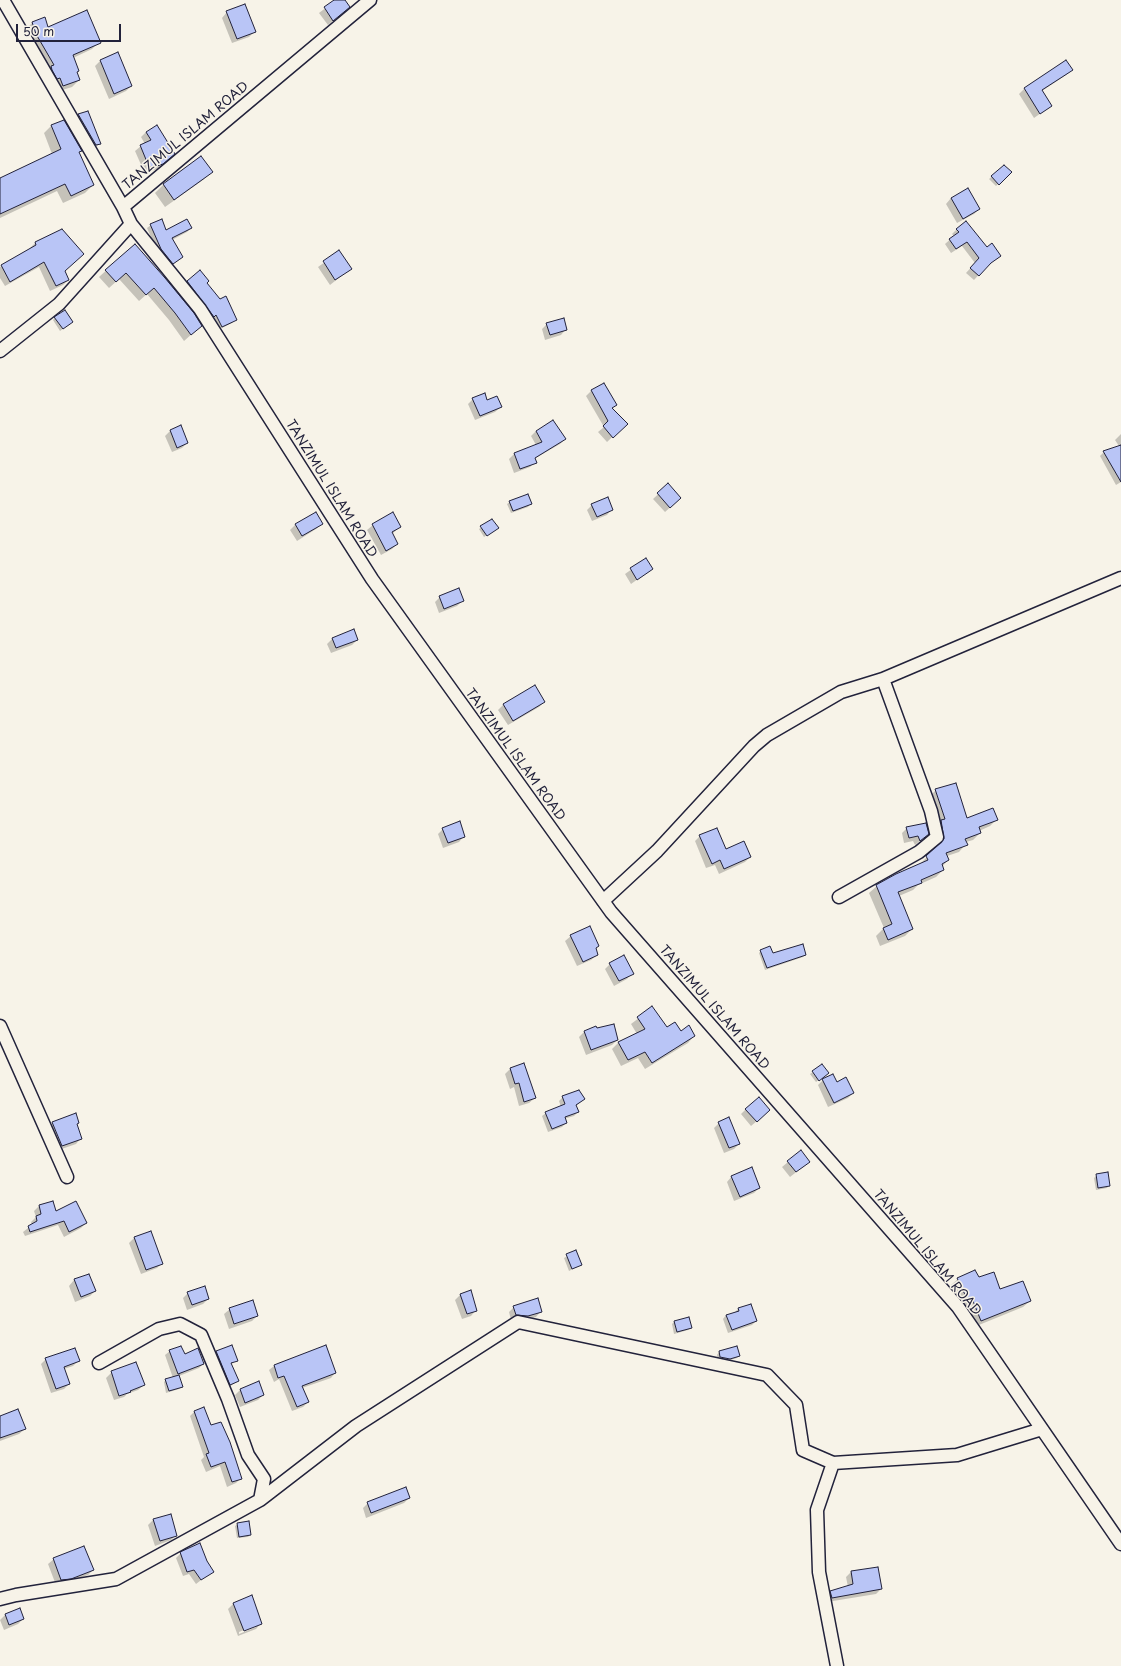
<!DOCTYPE html>
<style>
body{margin:0}
#map{position:relative;width:1121px;height:1666px;overflow:hidden;background:#f7f3e8;font-family:"Playpen Sans",sans-serif}
canvas{display:block}
.scale{position:absolute;left:16px;top:24px;width:105px;height:18px;box-sizing:border-box;border:2px solid #22223b;border-top:0;padding-left:5px;font-size:12px;line-height:14px;white-space:nowrap;color:#22223b;-webkit-text-stroke:3px #f7f3e8;paint-order:stroke}
</style>
<div id="map">
<canvas width="1121" height="1666"></canvas>
<div class="scale">50 m</div>
</div>
<script>
const ctx = document.querySelector('canvas').getContext('2d');
ctx.lineJoin = 'round';
function fillPath(path, color) { ctx.fillStyle = color; ctx.fill(path, 'evenodd'); }
const toPath = rows => new Path2D(rows.map(r => 'M' + r).join(''));
function stroke(path, color, width, dash) { ctx.strokeStyle = color; ctx.lineWidth = width; ctx.lineCap = dash ? 'butt' : 'round'; ctx.setLineDash(dash || []); ctx.stroke(path); }
function label(font, color, halo, rows, align = 'center') {
  ctx.font = font + ' "Playpen Sans",sans-serif'; ctx.lineWidth = 3; ctx.setLineDash([]); ctx.textBaseline = 'middle'; ctx.strokeStyle = halo; ctx.fillStyle = color; for (const [text, x, y, turn = 0] of rows) {
    ctx.save(); ctx.translate(x, y); ctx.rotate((+turn || 0) * Math.PI / 180); ctx.textAlign = isNaN(turn) ? turn : align; if (halo) ctx.strokeText(text, 0, 0); ctx.fillText(text, 0, 0); ctx.restore();
  }
}
fillPath(toPath([
 [336,0,344,0,343,12,328,25,319,13],
 [227,12,254,32,249,37,232,43,222,18],
 [32,23,47,29,99,42,92,49,73,58,79,80,72,87,56,92,25,30],
 [100,61,131,86,126,91,109,99,95,66],
 [1066,61,1072,70,1066,75,1042,91,1051,106,1034,118,1019,94,1024,89],
 [87,112,100,143,94,149,73,120,78,115],
 [51,126,81,151,78,153,93,185,85,193,63,203,57,191,0,218,0,179,52,154,44,133],
 [146,132,168,159,157,169,146,173,142,167,135,151,141,146,145,144,141,137],
 [201,158,211,172,203,180,165,207,155,193,163,185],
 [1004,166,1011,172,996,186,989,179],
 [965,191,979,209,974,214,957,223,946,204,951,198],
 [151,225,166,231,191,228,187,232,172,240,182,257,169,267,158,253,147,228],
 [957,229,1000,256,986,267,974,280,966,273,975,263,962,246,951,253,945,244,954,236,952,234],
 [35,243,64,271,68,280,63,285,50,291,39,267,5,286,0,278,0,267,31,249,30,248],
 [134,245,201,326,184,341,169,320,147,294,139,301,119,279,109,288,99,277],
 [339,252,350,269,330,285,318,267],
 [187,281,206,283,236,319,232,323,218,330,183,285],
 [55,318,70,324,60,331,53,320],
 [547,324,566,329,561,335,545,340,542,329],
 [603,384,615,405,612,409,626,424,607,442,598,432,604,427,586,396,591,391],
 [473,399,487,401,501,407,495,412,475,420,468,404],
 [170,431,187,443,182,448,172,452,165,436],
 [536,431,565,439,560,444,534,459,535,462,530,467,514,473,509,459,514,454,536,445,531,436],
 [1121,434,1121,482,1116,485,1100,456,1104,452,1119,446,1115,440],
 [668,485,675,503,665,512,653,499],
 [510,502,530,504,528,507,511,513,507,504],
 [592,505,612,509,607,515,592,521,587,510],
 [315,513,322,524,316,529,297,541,290,530,295,525],
 [492,520,493,531,484,537,479,529],
 [373,525,400,527,392,534,397,544,392,549,381,555,367,530],
 [646,559,652,569,631,584,625,574],
 [440,597,462,601,457,606,439,613,435,602],
 [332,639,357,640,352,645,331,653,327,644],
 [544,702,539,707,508,725,498,710,503,705],
 [936,790,966,820,997,819,990,826,979,831,980,833,973,840,966,842,966,844,959,852,947,856,948,860,942,867,943,870,936,877,918,885,913,890,899,896,912,929,905,936,880,946,876,936,884,928,869,893,877,886,920,865,920,864,937,847,929,797],
 [925,824,922,839,915,845,913,841,904,843,902,833,907,828],
 [443,829,464,836,459,842,443,848,438,834],
 [700,836,726,851,750,857,745,862,719,874,715,865,706,868,695,841],
 [571,936,598,946,595,949,597,955,591,960,577,966,565,941],
 [761,951,773,955,805,955,803,957,765,970,759,953],
 [610,964,632,973,627,979,614,986,605,969],
 [652,1008,667,1028,694,1036,688,1043,645,1069,638,1058,621,1066,612,1049,619,1042,637,1034,631,1024],
 [595,1028,617,1040,612,1045,586,1055,579,1037,584,1032],
 [524,1064,535,1098,529,1103,519,1106,514,1087,510,1089,505,1074,510,1069],
 [813,1072,826,1075,816,1082,810,1074],
 [823,1080,837,1083,853,1093,848,1098,828,1107,818,1085],
 [563,1097,584,1099,576,1106,578,1112,574,1116,564,1119,566,1123,562,1127,548,1132,542,1116,546,1113,561,1107,559,1101],
 [746,1109,764,1115,751,1126,741,1114],
 [53,1123,78,1123,76,1125,81,1138,76,1144,56,1151,48,1128],
 [719,1123,739,1144,734,1149,724,1153,714,1128],
 [788,1162,809,1162,790,1177,782,1167],
 [1097,1175,1109,1185,1107,1188,1096,1190,1094,1178],
 [732,1176,759,1188,754,1193,734,1201,727,1182],
 [52,1202,56,1213,86,1223,81,1228,64,1237,58,1225,25,1236,23,1232,32,1225,31,1222,36,1217,34,1211,39,1206],
 [134,1238,162,1263,157,1268,141,1274,129,1243],
 [575,1252,581,1265,569,1271,564,1258],
 [89,1275,95,1291,90,1296,75,1302,69,1286,74,1280],
 [978,1278,1000,1291,1030,1301,1023,1307,974,1327,966,1307,962,1309,951,1285,958,1279],
 [188,1293,208,1299,203,1304,187,1310,183,1298],
 [460,1295,476,1310,471,1316,462,1319,455,1300],
 [751,1305,756,1321,752,1325,728,1333,723,1319,726,1315,734,1313,738,1309],
 [514,1307,541,1311,536,1317,522,1321,511,1320,509,1312],
 [230,1309,257,1316,252,1321,229,1329,224,1314],
 [688,1318,691,1328,688,1330,674,1334,672,1324,674,1322],
 [326,1347,335,1373,331,1378,302,1388,308,1402,303,1407,292,1411,279,1379,274,1382,269,1370,274,1366],
 [737,1347,739,1356,737,1358,727,1361,718,1359,717,1355,719,1352],
 [170,1351,203,1364,199,1368,179,1376,182,1387,179,1389,166,1393,164,1382,166,1380,173,1378,165,1355],
 [216,1352,237,1360,230,1365,238,1381,226,1389,212,1356],
 [46,1359,78,1361,73,1366,64,1369,69,1384,64,1389,51,1393,41,1364],
 [112,1372,144,1385,138,1390,127,1394,124,1397,114,1400,106,1378],
 [240,1390,263,1395,258,1400,240,1407,235,1395],
 [195,1411,210,1427,241,1478,236,1483,227,1487,220,1466,206,1472,201,1460,204,1457,190,1416],
 [0,1416,25,1429,19,1434,0,1441],
 [409,1498,404,1503,366,1518,363,1508,368,1503],
 [170,1515,176,1535,171,1540,155,1546,148,1525,153,1520],
 [238,1524,250,1535,248,1537,237,1538,235,1526],
 [181,1553,206,1561,213,1571,196,1584,189,1574,183,1576,176,1558],
 [54,1559,93,1570,88,1575,65,1583,56,1585,48,1564],
 [877,1568,881,1589,876,1594,827,1602,826,1597,831,1592,848,1587,846,1577,851,1572],
 [252,1597,261,1623,256,1629,238,1636,228,1609,233,1604],
 [256,1625,256,1627,239,1634,239,1632],
 [5,1615,23,1619,18,1624,4,1630,0,1620]
]), '#0003');
const building = toPath([
 [334,0,345,0,350,7,333,21,324,7,334,0],
 [245,4,256,32,237,39,226,11,245,4],
 [87,10,101,43,73,55,79,71,77,72,80,80,63,86,60,78,57,79,52,70,51,66,54,65,36,34,32,22,45,17,48,27,87,10],
 [118,52,132,86,114,94,100,60,118,52],
 [1066,60,1073,70,1042,90,1052,106,1040,114,1024,88,1066,60],
 [88,111,101,144,96,145,78,114,88,111],
 [64,120,82,151,79,152,94,185,71,196,65,184,0,214,0,178,61,149,51,125,64,120],
 [157,125,175,154,163,164,151,168,147,162,140,145,151,140,146,132,157,125],
 [201,156,213,172,174,200,163,184,201,156],
 [1004,165,1012,172,999,185,991,176,1004,165],
 [968,188,980,209,963,219,951,198,968,188],
 [162,219,166,230,187,219,192,228,172,238,183,257,173,264,161,249,150,224,162,219],
 [966,221,987,247,992,243,1001,256,991,263,979,276,970,268,979,258,967,242,956,249,949,239,959,232,956,229,966,221],
 [62,229,84,254,65,271,69,280,56,286,44,262,10,282,1,265,36,245,35,242,62,229],
 [135,244,165,278,194,313,202,326,191,335,175,313,154,288,146,295,126,273,116,282,105,270,135,244],
 [339,250,352,269,335,280,323,261,339,250],
 [200,270,209,281,207,283,220,299,226,296,237,320,222,327,216,315,214,317,187,281,200,270],
 [65,310,73,322,63,329,54,317,65,310],
 [564,318,567,330,550,335,546,323,564,318],
 [604,383,617,405,612,408,628,424,613,438,603,426,608,421,591,390,604,383],
 [485,393,487,400,497,396,502,407,480,416,472,398,485,393],
 [553,420,566,439,535,458,537,463,520,469,514,453,542,442,536,431,553,420],
 [181,425,188,443,177,448,170,430,181,425],
 [1121,445,1121,482,1103,451,1121,445],
 [668,483,681,498,670,508,657,493,668,483],
 [528,494,532,504,513,511,509,501,528,494],
 [608,497,613,510,597,517,591,504,608,497],
 [316,512,323,524,302,536,295,524,316,512],
 [393,512,401,527,392,532,398,544,386,551,372,524,393,512],
 [492,519,499,528,487,536,480,526,492,519],
 [646,558,653,569,637,580,630,568,646,558],
 [459,588,464,601,444,609,439,596,459,588],
 [354,629,358,640,336,648,332,638,354,629],
 [535,685,545,702,513,721,503,704,535,685],
 [956,783,967,818,993,808,998,820,979,827,981,833,965,839,968,845,946,853,949,860,942,864,944,870,921,880,922,883,898,892,913,929,888,940,883,928,892,924,876,885,896,874,928,860,926,856,944,839,941,820,945,819,935,789,956,783],
 [460,821,465,837,448,843,442,828,460,821],
 [926,823,929,834,920,841,918,836,909,838,906,827,926,823],
 [717,828,726,849,744,841,751,857,724,869,720,860,712,864,699,835,717,828],
 [590,926,599,946,596,948,598,955,583,962,570,935,590,926],
 [803,944,806,955,767,968,760,950,770,946,773,953,803,944],
 [624,955,634,974,619,981,609,963,624,955],
 [652,1006,667,1027,675,1022,681,1031,689,1025,695,1036,652,1063,645,1052,628,1060,618,1042,645,1029,637,1017,652,1006],
 [614,1024,618,1040,591,1050,584,1031,596,1026,597,1028,614,1024],
 [524,1063,536,1098,524,1102,519,1083,515,1084,510,1068,524,1063],
 [822,1064,829,1073,819,1081,812,1071,822,1064],
 [833,1074,837,1082,846,1077,854,1093,834,1103,822,1079,833,1074],
 [579,1090,585,1099,576,1105,579,1112,565,1117,567,1123,552,1129,545,1112,565,1104,562,1096,579,1090],
 [759,1097,770,1110,757,1122,745,1109,759,1097],
 [76,1113,79,1123,77,1124,82,1139,62,1146,52,1122,76,1113],
 [729,1117,740,1144,729,1148,718,1122,729,1117],
 [801,1150,810,1162,796,1172,787,1161,801,1150],
 [752,1167,760,1188,740,1197,731,1176,752,1167],
 [1108,1172,1110,1186,1098,1188,1096,1174,1108,1172],
 [53,1201,56,1211,76,1201,87,1223,69,1232,64,1221,30,1232,28,1226,37,1221,36,1216,41,1214,39,1205,53,1201],
 [151,1231,163,1264,146,1270,134,1237,151,1231],
 [576,1250,582,1265,572,1269,566,1254,576,1250],
 [975,1270,979,1277,994,1272,1000,1289,1023,1281,1031,1301,981,1321,973,1301,969,1303,957,1278,975,1270],
 [89,1274,96,1291,81,1297,74,1279,89,1274],
 [205,1286,209,1299,192,1305,187,1292,205,1286],
 [471,1290,477,1311,467,1314,460,1294,471,1290],
 [538,1298,542,1312,528,1316,516,1315,513,1306,538,1298],
 [253,1300,258,1316,234,1324,229,1308,253,1300],
 [751,1304,757,1321,732,1330,726,1315,739,1311,738,1308,751,1304],
 [689,1317,692,1328,677,1332,674,1321,689,1317],
 [232,1345,238,1361,231,1363,239,1381,230,1385,216,1351,232,1345],
 [326,1345,336,1373,302,1386,309,1402,297,1407,284,1376,278,1378,274,1365,326,1345],
 [181,1346,185,1354,198,1348,204,1364,178,1374,169,1350,181,1346],
 [737,1346,740,1356,730,1359,720,1357,719,1351,737,1346],
 [75,1348,80,1361,64,1367,70,1384,56,1389,45,1358,75,1348],
 [136,1362,145,1385,130,1391,131,1392,119,1396,111,1371,136,1362],
 [179,1375,183,1387,169,1391,165,1379,179,1375],
 [259,1381,264,1395,245,1403,240,1389,259,1381],
 [204,1407,211,1425,221,1422,230,1442,242,1479,232,1482,225,1462,211,1467,206,1454,209,1453,194,1411,204,1407],
 [18,1409,26,1429,0,1438,0,1416,18,1409],
 [406,1487,410,1498,371,1513,367,1502,406,1487],
 [171,1514,177,1536,160,1541,153,1519,171,1514],
 [249,1521,251,1535,239,1537,237,1523,249,1521],
 [200,1543,207,1561,214,1572,201,1580,194,1570,187,1572,180,1552,200,1543],
 [84,1546,94,1570,71,1579,61,1580,53,1558,84,1546],
 [878,1567,882,1589,832,1598,830,1591,853,1584,851,1571,878,1567],
 [252,1595,262,1624,244,1631,233,1603,252,1595],
 [20,1608,24,1619,9,1625,5,1614,20,1608]
]);
fillPath(building, '#b9c5f6');
stroke(building, '#22223b', 1);
const minor = toPath([
 [3,0,123,207],
 [370,0,123,207,131,224,200,309,372,579,611,912,958,1307,1121,1544],
 [0,351,59,304,131,224],
 [839,897,919,852,937,837,931,811,883,679],
 [603,901,657,851,754,746,767,735,841,692,883,679,1121,578],
 [0,1026,67,1177],
 [99,1363,159,1329,180,1324,201,1335,228,1399,248,1455,264,1479,260,1500],
 [833,1463,817,1510,819,1572,837,1666],
 [0,1599,16,1595,116,1579,260,1500,356,1426,518,1322,767,1375,796,1405,803,1450,833,1463,957,1455,1042,1429]
]);
stroke(minor, '#22223b', 15);
stroke(minor, '#f7f3e8', 12);
label('13px', '#22223b', '#f7f3e8', [
 ["TANZIMUL ISLAM ROAD",186,136,-40],
 ["TANZIMUL ISLAM ROAD",331,489,58],
 ["TANZIMUL ISLAM ROAD",515,755,54],
 ["TANZIMUL ISLAM ROAD",714,1008,49],
 ["TANZIMUL ISLAM ROAD",927,1253,50]
]);
</script>
